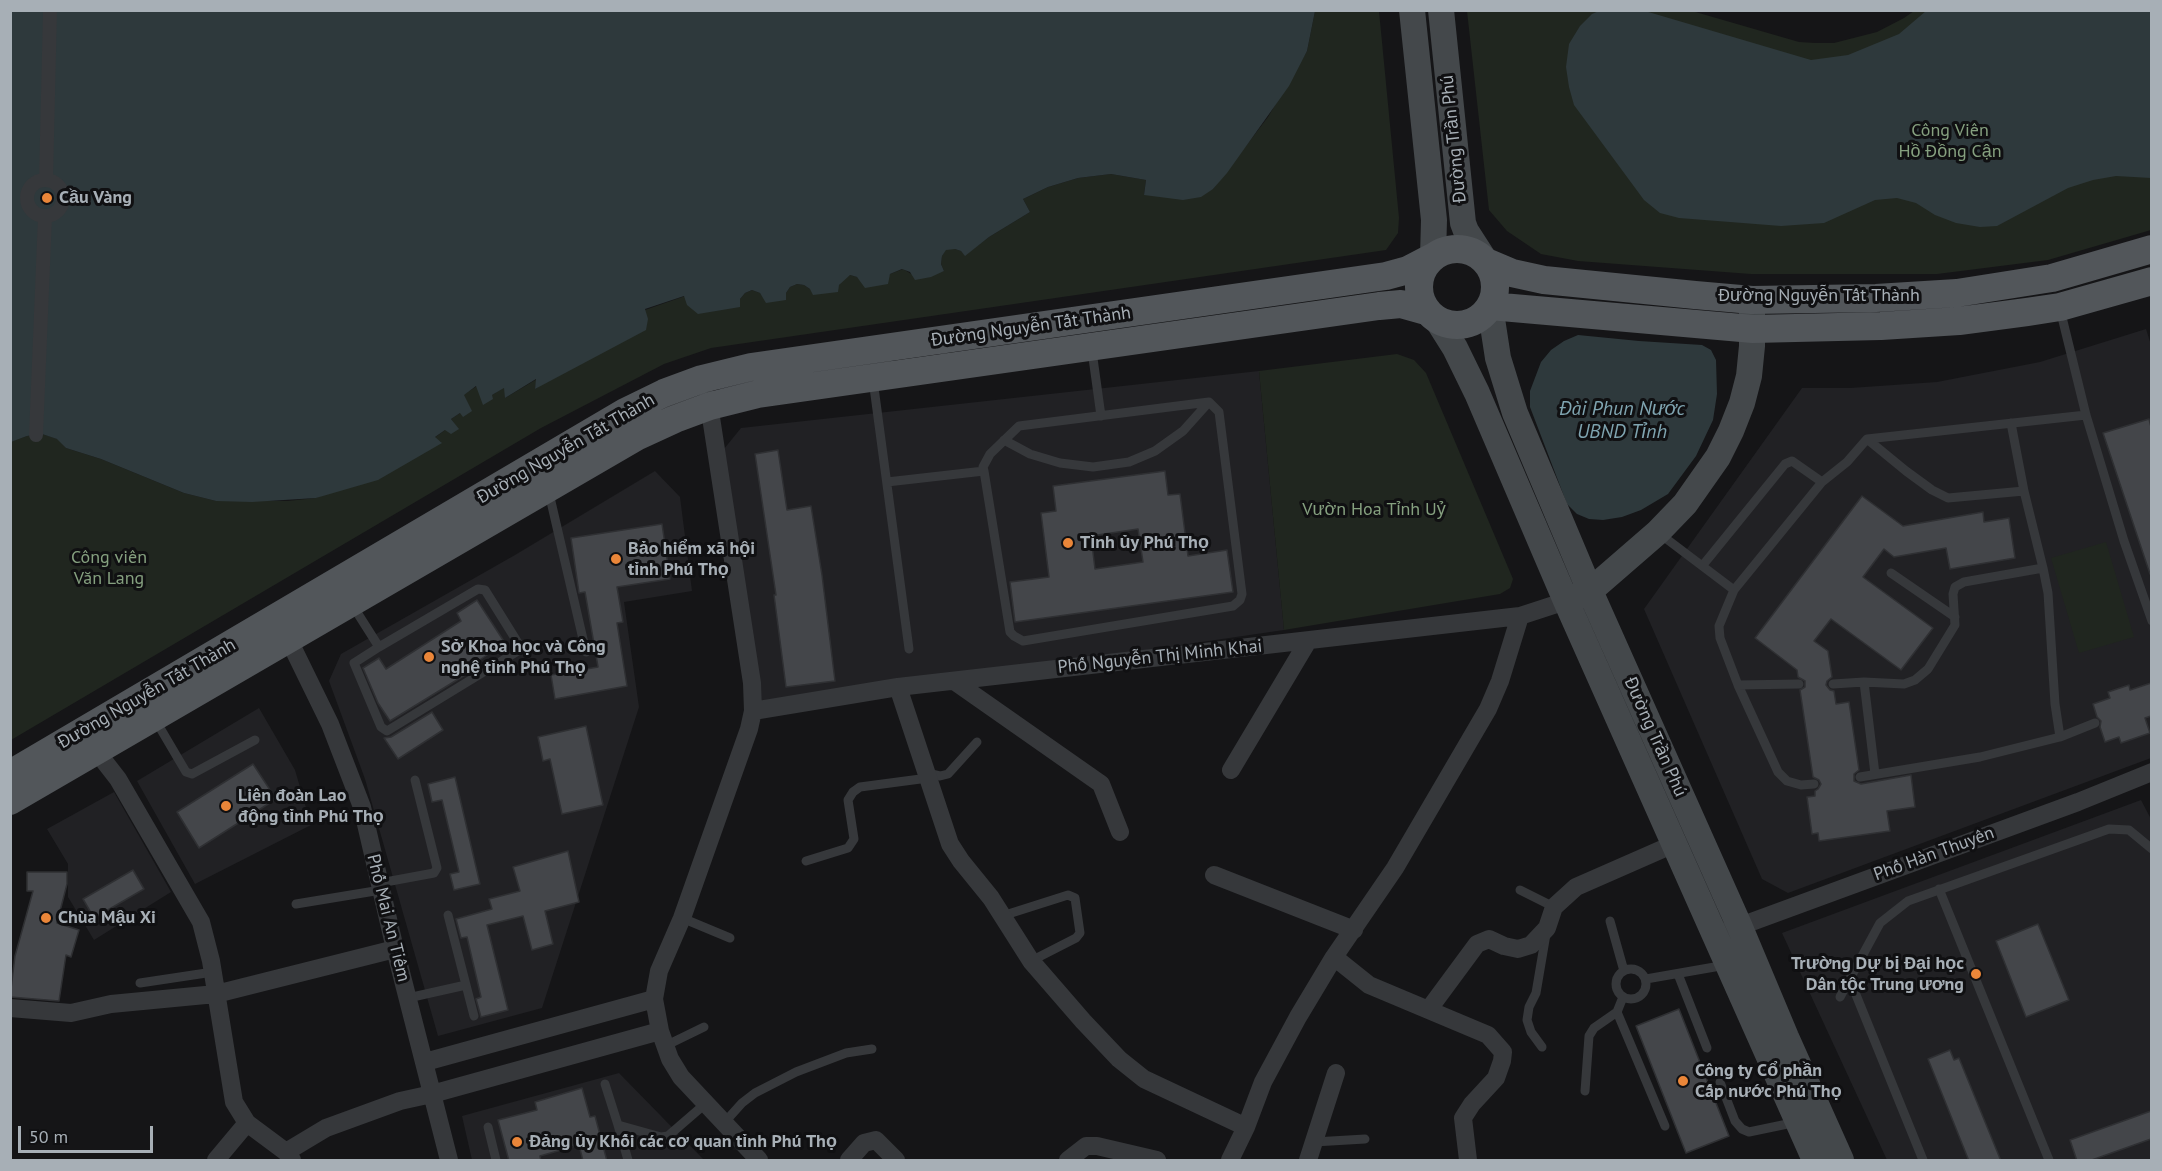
<!DOCTYPE html>
<meta charset="utf-8">
<style>
body{margin:0}
#map{position:relative;width:2162px;height:1171px;overflow:hidden;background:#151517;font-family:"PT Sans",sans-serif}
canvas{display:block}
.frame{position:absolute;inset:0;border:12px solid #a7afb6;pointer-events:none}
.scale{position:absolute;left:18px;top:1126px;width:135px;height:27px;box-sizing:border-box;border:3px solid #a7afb6;border-top:0;padding-left:8px;font-size:18px;line-height:21px;white-space:nowrap;color:#a7afb6;-webkit-text-stroke:4px #101012;paint-order:stroke}
</style>
<div id="map">
<canvas width="2162" height="1171"></canvas>
<div class="frame"></div>
<div class="scale">50 m</div>
</div>
<script>
const ctx = document.querySelector('canvas').getContext('2d');
ctx.lineJoin = 'round';
function fillPath(path, color) { ctx.fillStyle = color; ctx.fill(path, 'evenodd'); }
const toPath = rows => new Path2D(rows.map(r => 'M' + r).join(''));
function stroke(path, color, width, dash) { ctx.strokeStyle = color; ctx.lineWidth = width; ctx.lineCap = dash ? 'butt' : 'round'; ctx.setLineDash(dash || []); ctx.stroke(path); }
function label(font, color, halo, rows, align = 'center') {
  ctx.font = font + ' "PT Sans",sans-serif'; ctx.lineWidth = 6; ctx.setLineDash([]); ctx.textBaseline = 'middle'; ctx.strokeStyle = halo; ctx.fillStyle = color; for (const [text, x, y, turn = 0] of rows) {
    ctx.save(); ctx.translate(x, y); ctx.rotate((+turn || 0) * Math.PI / 180); ctx.textAlign = isNaN(turn) ? turn : align; if (halo) ctx.strokeText(text, 0, 0); ctx.fillText(text, 0, 0); ctx.restore();
  }
}
fillPath(toPath([
 [2146,329,2152,348,2151,758,1788,893,1762,879,1644,609,1802,388,1850,388,1937,382,2040,362],
 [1259,371,1284,630,1133,652,760,702,724,449,741,428],
 [655,471,680,497,692,591,624,602,639,707,542,1008,438,1036,365,779,329,681,341,654,515,555],
 [259,708,295,770,311,825,195,884,137,781],
 [114,792,171,892,94,940,68,897,68,864,47,829],
 [2141,800,2152,821,2151,1160,1887,1160,1782,933],
 [619,1073,704,1160,472,1160,462,1116]
]), '#212124');
fillPath(toPath([
 [1315,11,1379,11,1399,218,1398,233,1386,250,711,348,664,364,541,428,11,740,10,442,27,436,42,434,58,439,66,448,101,459,184,493,216,501,287,501,316,498,441,442,434,438,445,430,458,429,451,419,460,413,463,395,477,386,492,395,505,387,505,398,537,379,535,389,645,310,685,296,688,305,740,307,740,299,745,293,752,290,760,293,764,298,786,300,786,293,790,287,797,284,804,285,810,289,839,285,843,279,850,275,857,277,862,281,888,278,890,274,903,269,913,275,944,271,941,264,942,256,946,249,955,249,961,251,965,255,989,237,1030,212,1023,199,1048,187,1078,178,1111,174,1146,180,1144,195,1213,189,1268,117,1307,51],
 [1467,11,1692,11,1799,42,1815,43,1834,43,1877,32,1904,18,1914,11,2151,11,2151,230,2048,260,1937,274,1751,274,1578,261,1541,254,1507,231,1489,210],
 [1397,354,1414,360,1426,373,1513,579,1510,588,1500,594,1284,630,1259,371],
 [2106,542,2134,637,2079,653,2051,558]
]), '#20261f');
fillPath(toPath([
 [1601,10,1645,11,1811,60,1848,55,1899,34,1926,11,2151,11,2151,178,2116,176,2093,180,2068,188,1997,226,1980,227,1956,223,1935,215,1916,203,1897,198,1875,200,1824,223,1781,226,1679,218,1660,213,1644,200,1574,105,1569,87,1566,67,1569,44,1580,26,1592,14],
 [11,11,1315,11,1307,51,1289,86,1227,173,1213,189,1201,197,1183,200,1144,195,1146,180,1111,174,1078,178,1048,187,1023,199,1030,212,989,237,965,256,961,251,955,249,946,250,942,256,941,264,944,271,931,277,915,280,910,272,902,269,890,274,888,284,865,288,857,277,850,275,839,285,838,292,813,295,810,289,804,285,797,284,790,287,786,293,786,300,766,303,760,293,752,290,745,293,740,299,740,307,698,314,687,305,684,296,645,309,648,319,646,330,535,389,536,379,505,398,504,388,492,395,493,399,483,405,476,386,464,395,472,411,463,417,460,413,451,419,459,429,451,434,445,430,435,437,442,443,378,480,316,498,252,502,216,501,184,493,101,459,66,448,57,439,42,434,27,436,11,442],
 [1578,335,1639,341,1702,345,1711,350,1716,360,1717,394,1713,420,1696,456,1668,494,1641,510,1622,517,1603,520,1589,519,1577,514,1567,504,1530,407,1530,391,1541,362,1551,350,1564,341]
]), '#2e393c');
const building = toPath([
 [2149,419,2151,427,2151,574,2150,574,2103,433,2149,419],
 [778,450,787,510,811,506,822,575,835,681,786,687,774,595,776,595,755,454,778,450],
 [1165,471,1168,495,1180,494,1188,556,1227,550,1233,592,1015,622,1010,582,1049,577,1041,513,1056,511,1053,486,1165,471],
 [1138,529,1143,562,1095,569,1091,536,1138,529],
 [1862,496,1903,526,1983,512,1984,522,2009,518,2015,558,1950,569,1946,548,1894,557,1884,549,1863,577,1933,628,1901,670,1831,619,1814,641,1828,651,1832,677,1827,681,1826,685,1830,690,1834,691,1836,704,1849,702,1859,770,1854,774,1854,781,1861,784,1911,775,1915,807,1887,811,1890,831,1819,841,1818,833,1812,834,1807,797,1815,796,1815,791,1818,789,1821,784,1819,780,1813,777,1800,690,1805,687,1805,681,1798,677,1797,670,1755,638,1862,496],
 [662,524,670,579,617,587,623,622,617,623,627,686,555,699,551,675,598,667,585,592,579,593,578,586,571,538,662,524],
 [477,600,505,643,463,671,465,675,390,721,378,703,363,668,379,658,386,669,461,621,457,613,477,600],
 [2151,683,2151,716,2145,718,2150,733,2121,743,2119,737,2105,742,2100,727,2101,721,2097,717,2093,704,2110,698,2108,692,2129,685,2130,690,2151,683],
 [432,712,443,730,398,759,384,738,391,737,432,712],
 [586,726,603,805,562,814,550,759,543,761,538,737,586,726],
 [253,764,276,799,199,848,177,812,253,764],
 [455,777,480,884,454,890,450,874,459,872,442,800,432,802,428,784,455,777],
 [568,851,579,902,545,911,553,944,532,950,523,916,487,925,508,1010,481,1017,476,999,481,997,467,937,461,938,456,919,492,909,489,899,520,891,513,867,568,851],
 [133,870,144,889,94,918,83,899,133,870],
 [27,872,67,872,67,884,57,923,79,930,71,957,66,955,59,1001,10,997,15,956,33,891,27,891,27,872],
 [2038,924,2069,1000,2026,1017,1996,941,2038,924],
 [1679,1009,1729,1136,1686,1153,1636,1026,1679,1009],
 [1950,1050,1954,1060,1959,1058,2001,1161,1969,1161,1928,1059,1950,1050],
 [582,1088,590,1117,595,1116,607,1161,583,1161,579,1145,540,1156,541,1161,509,1161,498,1120,537,1110,535,1102,582,1088],
 [2151,1111,2151,1139,2089,1161,2077,1161,2070,1140,2151,1111]
]);
fillPath(building, '#44464a');
stroke(building, '#2f3033', 1.5);
stroke(toPath([
 [2060,309,2086,415,2124,541,2152,621],
 [1092,351,1101,416],
 [873,380,909,649],
 [1209,402,1219,412,1242,594,1240,600,1233,606,1023,641,1014,636,1010,632,984,471,983,467,990,454,1019,426,1209,402],
 [2011,423,2024,491],
 [1867,439,1906,471,1932,490,1948,498,2024,491,2043,568,1964,582,1955,587,1953,594,1955,625,1928,669,1915,680,1904,684,1864,682,1875,774],
 [1004,440,1030,454,1060,463,1093,467,1129,462,1155,451,1183,431,1209,402],
 [887,482,984,471],
 [549,493,586,652],
 [1660,534,1734,590,1719,626,1720,638,1738,685,1778,772,1787,781,1801,785,1814,784],
 [1703,565,1785,464,1792,461,1822,482],
 [2043,568,2048,593,2055,704,2060,737],
 [1891,573,1955,617],
 [1734,590,1822,482,1847,462,1867,439,2086,415],
 [353,606,379,647,478,589,485,590,518,643,518,651,387,731,381,727,354,663,379,647],
 [1833,684,1864,682],
 [1738,685,1799,684],
 [156,721,186,772,192,774,255,740],
 [927,773,940,776,948,774,977,742],
 [1860,777,1980,757,2060,737,2095,723],
 [806,861,848,848,854,839,848,800,853,792,860,787,928,778],
 [380,883,434,873,437,868,415,780],
 [1939,889,2049,1160],
 [1520,890,1554,907],
 [296,904,381,890],
 [448,915,466,985],
 [1002,916,1068,895,1075,898,1080,933,1076,938,1031,961],
 [682,918,730,938],
 [1610,921,1624,971],
 '1616 984a15 15 0 1 1 30 0a15 15 0 1 1-30 0Z',
 [1678,974,1707,1048],
 [1646,979,1726,965],
 [1850,980,1923,1160],
 [140,983,213,972],
 [1623,997,1617,1012,1665,1126],
 [1840,997,1880,923,1908,901,2109,829,2129,830,2152,849],
 [408,998,466,985,474,1016],
 [665,1046,704,1027],
 [1542,1047,1531,1032,1527,1020,1529,1007,1536,993,1546,934],
 [1720,1082,1735,1121,1742,1129,1749,1132,1797,1122],
 [605,1084,618,1125,661,1137,668,1136,705,1104],
 [1585,1091,1589,1036,1594,1028,1617,1012],
 [724,1123,742,1103,755,1093,796,1072,846,1053,872,1049],
 [618,1125,628,1160],
 [488,1127,496,1160],
 [1314,1142,1365,1139]
]), '#36383b', 9);
stroke(toPath([
 '27 198a18 18 0 1 1 36 0a18 18 0 1 1-36 0Z',
 [46,180,50,10],
 [36,435,45,217]
]), '#36383b', 14);
stroke(toPath([
 [708,398,752,683,753,711,749,729,682,918,659,971,654,999,660,1031,670,1059,681,1077,759,1160],
 [285,632,330,724,362,807,395,949,449,1160],
 [954,681,1101,784,1120,832],
 [898,687,950,844,961,861,991,898,1031,961,1083,1021,1119,1059,1144,1079,1246,1127],
 [753,711,898,687,1520,616,1566,601],
 [97,752,118,779,201,922,211,961,234,1102,247,1123,286,1152,292,1160],
 [1231,770,1308,641],
 [1214,875,1354,930],
 [1716,935,2078,802,2152,772],
 [1334,957,1369,985,1488,1035,1503,1052,1502,1061,1496,1078,1472,1104,1463,1118,1468,1160],
 [10,1008,71,1013,111,1004,216,994,395,949],
 [1429,1009,1477,944,1489,939,1504,946,1518,949,1531,945,1547,928,1554,907,1576,887,1674,844],
 [425,1062,654,999],
 [286,1152,326,1128,400,1101,432,1094,660,1031],
 [216,1160,247,1123],
 [849,1160,864,1143,876,1140,896,1160],
 [1068,1160,1086,1146,1097,1146,1157,1160],
 [1230,1160,1246,1127,1263,1082,1298,1017,1334,957,1395,868,1488,709,1500,681,1520,616],
 [1308,1160,1336,1073]
]), '#36383b', 18);
stroke(toPath([
 [1412,10,1434,220,1433,257],
 [1441,10,1463,223,1466,231,1486,262],
 [1490,306,1498,358,1515,413,1590,591,1739,925,1786,1037,1841,1160],
 [1438,321,1455,348,1477,393,1566,601,1815,1160],
 [1575,597,1590,591,1658,532,1685,504,1718,457,1731,431,1742,403,1749,376,1752,346,1752,309]
]), '#44484b', 26);
stroke(toPath([
 '1419 287a38 38 0 1 1 76 0a38 38 0 1 1-76 0Z',
 [1486,262,1512,273,1544,280,1695,295,1752,300,1876,298,1957,293,2052,278,2152,249],
 [1490,306,1753,329,1881,326,1959,321,2027,312,2060,307,2152,281],
 [10,774,625,412,664,393,702,379,751,367,1386,276,1408,270,1433,257],
 [10,801,638,436,675,419,710,406,758,394,1379,306,1401,304,1426,311]
]), '#52565a', 28);
for (const [x, y, r, color] of [
 [47,198,6,"#ea8639"],
 [1068,543,6,"#ea8639"],
 [616,559,6,"#ea8639"],
 [429,657,6,"#ea8639"],
 [226,806,6,"#ea8639"],
 [46,918,6,"#ea8639"],
 [1976,974,6,"#ea8639"],
 [1683,1081,6,"#ea8639"],
 [517,1142,6,"#ea8639"]
]) { const dot = new Path2D(); dot.arc(x, y, r, 0, 2 * Math.PI); ctx.fillStyle = color; ctx.fill(dot); stroke(dot, '#101012', 2); }
label('18px', '#85a07f', '#101012', [
 ["Công Viên",1950,131],
 ["Hồ Đồng Cận",1950,152],
 ["Vườn Hoa Tỉnh Uỷ",1374,510],
 ["Công viên",109,558],
 ["Văn Lang",109,579]
]);
label('18px', '#a7afb6', '#101012', [
 ["Đường Trần Phú",1454,139,-96],
 ["Đường Nguyễn Tất Thành",1819,296],
 ["Đường Nguyễn Tất Thành",1031,327,-8],
 ["Đường Nguyễn Tất Thành",566,449,-30],
 ["Phố Nguyễn Thị Minh Khai",1160,657,-6],
 ["Đường Nguyễn Tất Thành",147,694,-30],
 ["Đường Trần Phú",1655,737,66],
 ["Phố Hàn Thuyên",1934,854,-20],
 ["Phố Mai An Tiêm",388,918,76]
]);
label('bold 18px', '#a7afb6', '#101012', [
 ["Cầu Vàng",59,198],
 ["Tỉnh ủy Phú Thọ",1080,543],
 ["Bảo hiểm xã hội",628,549],
 ["tỉnh Phú Thọ",628,570],
 ["Sở Khoa học và Công",441,647],
 ["nghệ tỉnh Phú Thọ",441,668],
 ["Liên đoàn Lao",238,796],
 ["động tỉnh Phú Thọ",238,817],
 ["Chùa Mậu Xi",58,918],
 ["Trường Dự bị Đại học",1964,964,"right"],
 ["Dân tộc Trung ương",1964,985,"right"],
 ["Công ty Cổ phần",1695,1071],
 ["Cấp nước Phú Thọ",1695,1092],
 ["Đảng ủy Khối các cơ quan tỉnh Phú Thọ",529,1142]
], 'left');
label('italic 20px', '#7fa4b0', '#101012', [
 ["Đài Phun Nước",1622,409],
 ["UBND Tỉnh",1622,432]
]);
</script>
